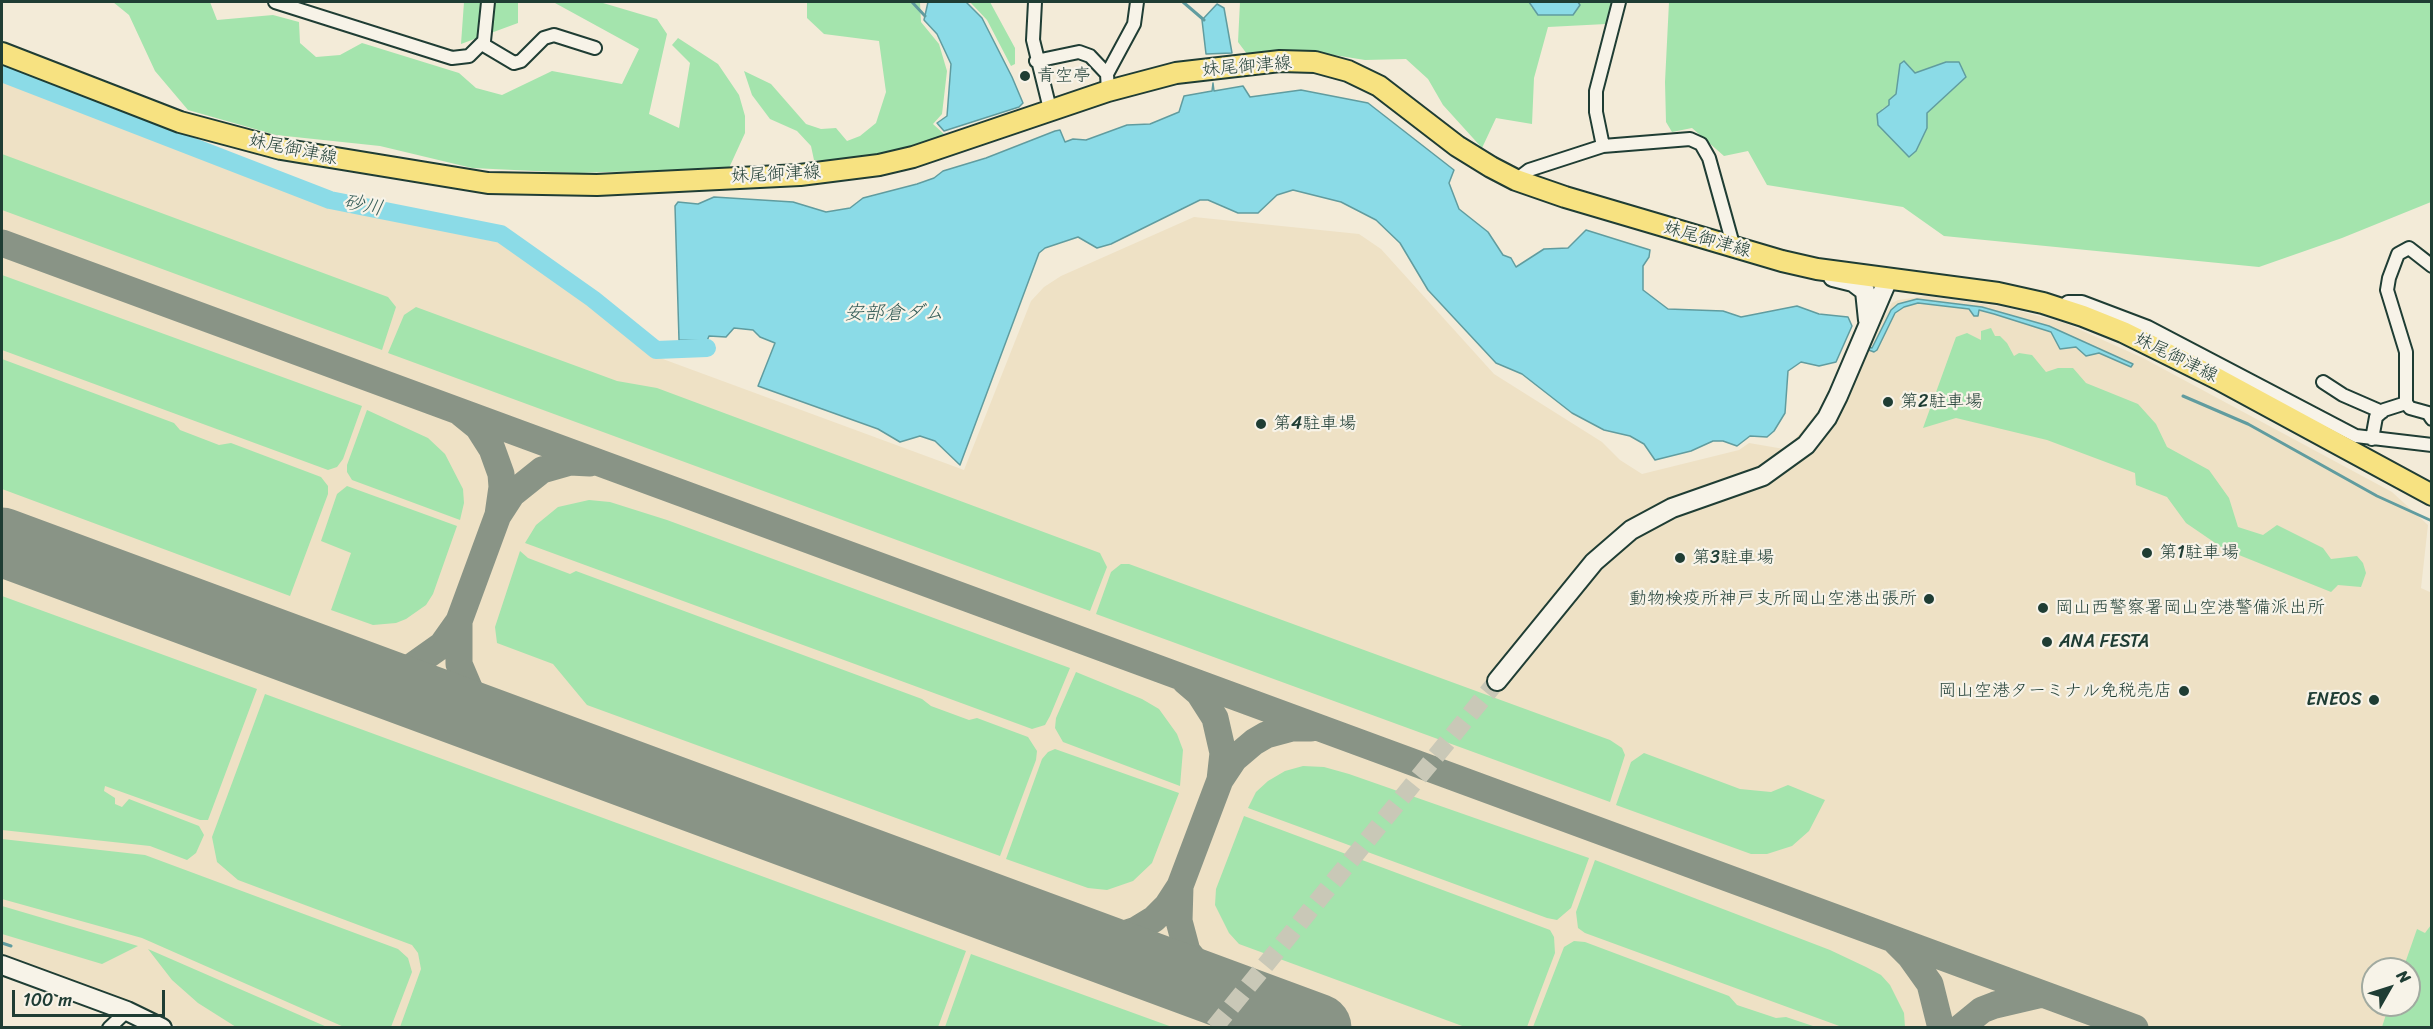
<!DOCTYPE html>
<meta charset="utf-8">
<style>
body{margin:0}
#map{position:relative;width:2433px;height:1029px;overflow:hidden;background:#f3ebd8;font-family:Sriracha,sans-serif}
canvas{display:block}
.frame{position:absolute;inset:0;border:3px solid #1f3d34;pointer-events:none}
.north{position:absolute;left:2361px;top:957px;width:60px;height:60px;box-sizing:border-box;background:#f7f3e8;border:2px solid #a1aaa0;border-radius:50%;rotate:51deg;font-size:16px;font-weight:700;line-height:24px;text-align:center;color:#1f3d34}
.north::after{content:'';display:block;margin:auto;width:21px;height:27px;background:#1f3d34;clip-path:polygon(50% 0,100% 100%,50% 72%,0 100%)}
.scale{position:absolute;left:12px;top:990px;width:153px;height:27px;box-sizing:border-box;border:3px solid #1f3d34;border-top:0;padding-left:8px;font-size:18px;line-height:21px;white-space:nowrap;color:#1f3d34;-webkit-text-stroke:4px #f7f3e8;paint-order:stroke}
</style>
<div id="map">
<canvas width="2433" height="1029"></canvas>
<div class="frame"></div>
<div class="north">N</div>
<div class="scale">100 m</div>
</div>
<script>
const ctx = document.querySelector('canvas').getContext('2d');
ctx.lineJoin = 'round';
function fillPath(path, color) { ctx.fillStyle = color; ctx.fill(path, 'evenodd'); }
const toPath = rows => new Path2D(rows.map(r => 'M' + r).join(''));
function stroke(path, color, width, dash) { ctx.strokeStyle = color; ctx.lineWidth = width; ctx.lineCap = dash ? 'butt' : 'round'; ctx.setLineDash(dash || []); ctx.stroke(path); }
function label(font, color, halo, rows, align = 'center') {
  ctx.font = font + ' Sriracha,"Klee One",sans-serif'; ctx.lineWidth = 4.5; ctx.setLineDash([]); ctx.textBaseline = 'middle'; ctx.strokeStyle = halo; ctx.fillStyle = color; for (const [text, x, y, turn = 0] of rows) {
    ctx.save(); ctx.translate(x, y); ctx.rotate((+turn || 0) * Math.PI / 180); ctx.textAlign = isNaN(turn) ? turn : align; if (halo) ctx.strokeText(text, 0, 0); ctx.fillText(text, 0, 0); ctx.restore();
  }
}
fillPath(toPath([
 [2,76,326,207,501,238,545,269,652,355,964,470,1031,301,1044,287,1061,276,1194,217,1359,234,1381,249,1494,374,1602,442,1620,460,1642,474,1739,450,1749,443,1784,449,1791,444,1824,404,1858,321,1859,309,1885,316,1892,303,1898,300,1927,296,2004,307,2065,323,2143,358,2392,492,2428,525,2421,588,2432,593,2431,1027,180,1027,2,957],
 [2373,969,2409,969,2409,1005,2373,1005]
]), '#eee1c5');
fillPath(toPath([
 [113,2,210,2,217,20,273,15,299,22,300,43,316,57,340,55,362,43,459,73,476,88,502,95,552,71,622,84,639,49,555,3,603,3,657,19,667,34,649,114,679,128,690,63,672,45,678,38,718,64,739,95,745,116,745,133,729,168,577,173,472,168,380,146,276,135,188,110,155,71,129,15],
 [464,2,518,2,518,23,461,44],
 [807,2,920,2,921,22,939,44,947,71,942,114,933,124,945,135,911,150,853,162,814,160,811,146,797,131,770,119,752,95,744,71,771,84,806,124,821,129,836,128,847,141,860,136,876,123,886,92,879,41,824,34,807,18],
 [970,2,990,2,1015,48,1015,64,1011,66,987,20],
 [1240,2,1529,2,1532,8,1580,5,1578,2,1612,2,1606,24,1548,27,1534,78,1532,124,1496,118,1482,148,1443,105,1428,79,1406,59,1365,60,1321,53,1247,54,1238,42],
 [1669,2,2431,2,2431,202,2342,238,2259,267,1944,236,1903,207,1767,185,1748,151,1724,156,1692,128,1672,132,1666,122,1665,82],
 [1904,61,1915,73,1937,65,1966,77,1927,113,1927,128,1916,151,1909,157,1882,109,1889,105,1889,100,1896,94,1900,64],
 [2,154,388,297,396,307,382,350,2,210],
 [2,275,362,406,343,459,337,467,328,470,2,350],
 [416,307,617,381,657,388,1100,553,1107,567,1090,611,388,353,404,315],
 [1991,328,1995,336,2000,336,2007,343,2014,356,2019,353,2032,355,2046,372,2058,368,2073,368,2086,383,2138,404,2156,424,2167,447,2209,470,2229,498,2238,527,2263,535,2277,525,2323,548,2331,559,2357,556,2363,563,2366,573,2361,587,2338,585,2331,592,2224,549,2186,523,2167,497,2136,485,2135,473,2047,440,1956,418,1923,428,1956,337,1967,333,1981,340,1981,331],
 [2,359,174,423,180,430,219,445,231,443,321,477,328,486,328,494,290,596,2,489],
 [367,410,428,438,445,454,463,489,464,503,460,520,352,480,347,472,347,465],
 [347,486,457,526,433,594,426,605,406,619,396,623,373,625,331,610,351,553,321,541,337,494],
 [589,500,610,502,667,520,1070,668,1050,716,1045,725,1032,729,525,543,536,525,558,507],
 [520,551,528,558,570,574,576,571,922,699,931,706,969,720,977,718,1028,737,1037,751,1036,760,1000,856,587,705,553,664,497,643,495,627],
 [1121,564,1129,564,1610,740,1622,748,1625,755,1610,802,1096,614,1111,572],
 [2,596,257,689,208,820,200,820,105,786,104,791,115,798,115,804,122,807,129,799,199,826,204,835,196,853,187,860,150,846,2,830],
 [1076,672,1142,699,1159,709,1177,734,1183,750,1180,786,1063,742,1055,728,1056,718],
 [265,694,966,951,938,1027,400,1027,421,969,418,953,412,945,238,880,217,862,212,837],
 [1055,749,1179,793,1152,863,1133,881,1107,890,1088,888,1006,859,1042,759,1048,752],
 [1644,753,1740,789,1771,792,1788,785,1825,800,1809,831,1792,846,1767,854,1751,854,1616,805,1631,762],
 [1303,766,1324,767,1349,774,1589,858,1571,908,1557,920,1547,918,1248,808,1256,792,1268,781,1285,771],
 [1244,816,1550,930,1554,937,1555,953,1527,1027,1465,1027,1239,944,1229,933,1215,905,1216,889],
 [2,839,145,855,398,949,408,958,412,972,391,1027,344,1027,142,938,2,899],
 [1595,860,1830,950,1866,967,1881,975,1890,985,1904,1013,1905,1027,1842,1027,1585,933,1578,928,1576,912],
 [2,906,138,946,102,964,2,934],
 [2431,925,2431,1027,2382,1027,2389,1005,2409,1005,2409,969,2403,969,2417,929,2425,933],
 [1574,941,1585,942,1729,996,1737,1005,1776,1018,1786,1017,1816,1027,1533,1027,1564,947],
 [148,949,327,1027,236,1027,198,1003,172,980],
 [971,954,1172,1027,945,1027]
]), '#a4e4ad');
const water = toPath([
 [928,2,966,2,982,18,1012,77,1023,103,1019,107,944,131,937,123,947,116,951,64,937,34,924,20,928,2],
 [1529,2,1578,2,1580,5,1573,15,1538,15,1529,2],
 [1217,4,1224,8,1232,53,1206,54,1202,20,1217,4],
 [1904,61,1915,73,1946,62,1959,62,1966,77,1927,113,1927,128,1916,151,1909,157,1878,125,1877,114,1889,105,1889,100,1896,94,1900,64,1904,61],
 [1213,83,1214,91,1243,86,1250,97,1301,90,1368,103,1454,170,1449,183,1459,209,1488,232,1503,255,1511,258,1516,267,1544,249,1568,248,1586,230,1650,250,1649,257,1643,266,1643,290,1668,309,1723,311,1741,317,1797,306,1819,314,1848,317,1852,326,1836,362,1819,366,1801,362,1788,371,1785,413,1774,431,1767,437,1750,436,1737,446,1723,441,1713,441,1691,451,1655,460,1644,444,1630,436,1604,430,1572,413,1522,374,1496,363,1428,290,1400,243,1376,220,1341,202,1293,190,1277,195,1258,213,1238,213,1208,200,1200,200,1111,244,1097,248,1078,237,1045,248,1039,253,960,465,935,441,920,436,900,442,878,429,758,386,775,343,760,337,753,330,734,328,726,337,709,336,707,341,679,340,675,206,678,202,698,204,714,197,793,202,826,212,850,208,863,198,917,184,934,178,943,171,986,158,1055,131,1060,130,1065,142,1073,139,1086,140,1127,125,1150,124,1179,112,1184,96,1212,91,1213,83],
 [1917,299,1982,307,2049,326,2133,364,2131,367,2099,353,2086,356,2076,347,2060,349,2051,332,1994,314,1979,310,1978,316,1974,316,1969,309,1918,303,1904,307,1895,313,1877,350,1874,352,1866,349,1867,347,1872,348,1891,310,1898,304,1917,299]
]);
fillPath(water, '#8bdbe7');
stroke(water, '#609c9f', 1.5);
stroke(toPath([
 [912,2,925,16],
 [1183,2,1204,20],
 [2183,396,2248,424,2377,496,2432,521],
 [2,943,11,946]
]), '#609c9f', 3);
stroke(toPath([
 [2,73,330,200,501,234,593,299,656,350,707,348]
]), '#8bdbe7', 18);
stroke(toPath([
 [2,243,2135,1028],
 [462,414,478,427,492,449,501,474,502,487,498,515,459,621,459,664,473,697,493,718,510,730],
 [499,514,512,494,542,470,570,462,590,463],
 [345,669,378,674,411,667,442,645,459,621],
 [1185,681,1199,693,1215,718,1223,753,1220,780],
 [1180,886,1179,921,1187,951,1210,979,1241,999],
 [1066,935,1096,939,1115,937,1136,930,1154,919,1167,906,1180,886,1220,780,1234,759,1254,742,1266,735,1292,728,1311,728],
 [1896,942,1910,956,1930,984,1941,1028],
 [1960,1028,1982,1010,1995,1005,2042,994]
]), '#899486', 27);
stroke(toPath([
 [2,542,1317,1028]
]), '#899486', 69);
stroke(toPath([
 [1214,1028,1497,681]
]), '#c9c8b7', 18, [18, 9]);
const street = toPath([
 [275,2,452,58,469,56,484,41,488,2],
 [1035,2,1033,40,1050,109],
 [482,44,514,63,521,61,544,38,554,35,595,48],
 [1036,61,1079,52,1090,56,1107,74],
 [1108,91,1107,74,1134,24,1137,2],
 [1603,146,1596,112,1596,91,1619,2],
 [1516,180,1529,170,1603,146,1690,139,1701,144,1709,158,1734,248],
 [2060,308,2068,302,2082,302,2148,327,2356,436,2432,445],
 [2323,382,2343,395,2382,412],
 [2406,403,2410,408,2428,413,2432,419],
 [2372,439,2376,417,2384,410,2406,403,2406,352,2387,290,2389,278,2398,254,2409,248,2432,266],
 [109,1028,127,1011]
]);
const secondary = toPath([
 [1833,277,1853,282,1865,291,1868,320],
 [1497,681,1594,562,1631,530,1672,508,1763,476,1806,445,1827,418,1838,396,1888,279],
 [2,965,127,1011,162,1028]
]);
const primary = toPath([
 [2,53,180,122,281,149,488,183,597,185,800,175,879,165,913,157,1108,91,1176,73,1280,61,1315,62,1348,71,1379,86,1457,146,1491,167,1516,180,1565,197,1782,261,1817,269,1998,293,2043,303,2083,316,2123,332,2218,379,2432,495]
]);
stroke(street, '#1f3d34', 16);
stroke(secondary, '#1f3d34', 22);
stroke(primary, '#1f3d34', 24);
stroke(street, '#f7f3e8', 12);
stroke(secondary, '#f7f3e8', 18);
stroke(primary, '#f7e281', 20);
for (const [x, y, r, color] of [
 [1025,76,6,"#1f3d34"],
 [1888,402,6,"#1f3d34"],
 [1261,424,6,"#1f3d34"],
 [2147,553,6,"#1f3d34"],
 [1680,558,6,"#1f3d34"],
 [1929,599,6,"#1f3d34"],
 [2043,608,6,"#1f3d34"],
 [2047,642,6,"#1f3d34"],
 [2184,691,6,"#1f3d34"],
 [2374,700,6,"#1f3d34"]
]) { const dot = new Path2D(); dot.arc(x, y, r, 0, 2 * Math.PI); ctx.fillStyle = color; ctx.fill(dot); stroke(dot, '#f7f3e8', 2); }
label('18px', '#1f3d34', '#f7f3e8', [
 ["妹尾御津線",1247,67,-5],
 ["妹尾御津線",293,150,12],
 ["妹尾御津線",776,175,-3],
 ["妹尾御津線",1707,240,16],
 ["妹尾御津線",2176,358,26]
]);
label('18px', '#1f3d34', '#f7f3e8', [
 ["青空亭",1037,76],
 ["第2駐車場",1900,402],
 ["第4駐車場",1273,424],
 ["第1駐車場",2159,553],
 ["第3駐車場",1692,558],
 ["動物検疫所神戸支所岡山空港出張所",1917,599,"right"],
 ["岡山西警察署岡山空港警備派出所",2055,608],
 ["ANA FESTA",2059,642],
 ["岡山空港ターミナル免税売店",2172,691,"right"],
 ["ENEOS",2362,700,"right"]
], 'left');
label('italic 20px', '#355d58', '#f7f3e8', [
 ["砂川",363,206,11],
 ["安部倉ダム",894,314]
]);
</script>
